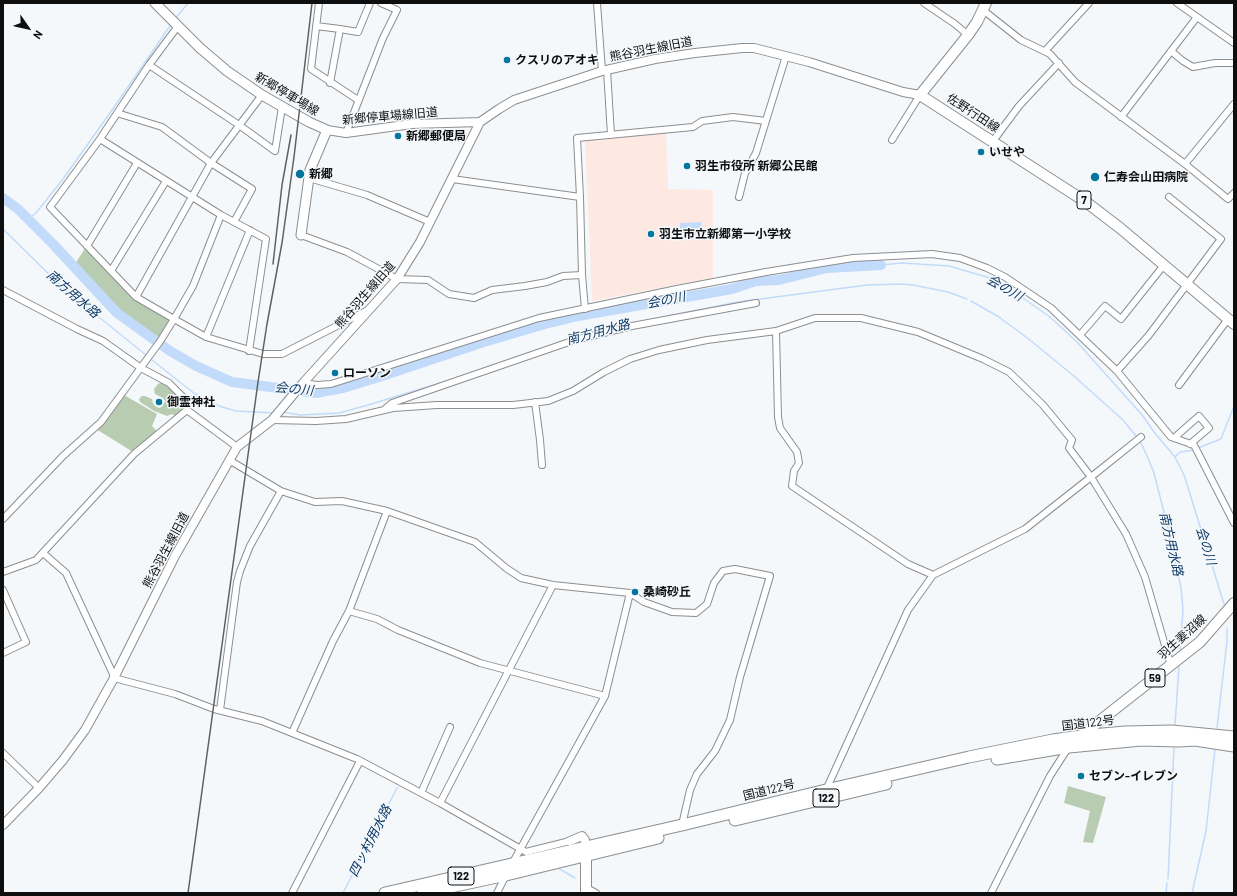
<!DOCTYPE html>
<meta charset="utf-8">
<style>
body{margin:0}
#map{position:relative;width:1237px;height:896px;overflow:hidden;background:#f5f8fa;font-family:Barlow,sans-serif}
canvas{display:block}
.frame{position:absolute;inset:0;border:4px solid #0e0e0f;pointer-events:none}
.north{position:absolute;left:8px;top:8px;width:40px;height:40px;-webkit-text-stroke:3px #f5f8fa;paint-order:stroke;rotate:124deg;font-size:11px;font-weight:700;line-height:16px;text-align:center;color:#0e0e0f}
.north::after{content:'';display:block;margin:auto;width:14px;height:18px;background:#0e0e0f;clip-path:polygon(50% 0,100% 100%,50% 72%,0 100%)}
</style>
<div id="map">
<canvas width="1237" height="896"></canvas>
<div class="frame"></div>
<div class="north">N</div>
</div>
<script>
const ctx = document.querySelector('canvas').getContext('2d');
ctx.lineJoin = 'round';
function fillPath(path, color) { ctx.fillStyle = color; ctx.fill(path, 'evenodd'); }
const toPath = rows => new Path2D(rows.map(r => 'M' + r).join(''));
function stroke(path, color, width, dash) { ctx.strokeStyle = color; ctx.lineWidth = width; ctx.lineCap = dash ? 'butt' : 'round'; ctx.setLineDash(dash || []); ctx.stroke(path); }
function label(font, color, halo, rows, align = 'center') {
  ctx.font = font + ' Barlow,"Noto Sans JP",sans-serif'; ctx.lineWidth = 3; ctx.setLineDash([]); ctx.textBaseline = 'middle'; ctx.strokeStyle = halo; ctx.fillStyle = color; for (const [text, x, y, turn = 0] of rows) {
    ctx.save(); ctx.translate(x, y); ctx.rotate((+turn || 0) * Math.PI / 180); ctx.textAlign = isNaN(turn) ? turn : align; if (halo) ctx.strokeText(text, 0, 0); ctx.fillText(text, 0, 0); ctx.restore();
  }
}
fillPath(toPath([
 [666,131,668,189,713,190,713,278,592,301,585,137]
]), '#fde9e2');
fillPath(toPath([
 [86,247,136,299,172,319,160,340,126,316,116,308,75,264],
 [162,382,168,385,183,401,184,409,175,416,172,414,167,416,154,411,140,402,139,399,142,396,145,396,152,399,153,403,155,406,159,408,162,407,165,401,163,398,155,394,154,389,158,384],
 [124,395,157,414,152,426,157,431,133,452,96,429],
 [1068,786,1106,797,1093,843,1083,842,1090,811,1064,803]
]), '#b8ccb1');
fillPath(toPath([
 [701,222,702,234,680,235,680,223]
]), '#c2dbfa');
stroke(toPath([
 [175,19,188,3],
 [28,219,36,213,63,179,110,113,172,23],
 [3,229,63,288,146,355],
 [881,265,902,263,949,266,990,278,1003,284,1050,317,1077,342,1143,416,1154,432,1175,457,1184,475,1190,494,1224,604],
 [971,301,999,317,1030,340,1075,377,1123,420,1136,436],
 [668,316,738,302,867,285,901,284,913,285,948,292,967,299],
 [555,344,611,327,633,323],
 [152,360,195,394,219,406,236,411,274,413],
 [283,412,300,415,339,413,368,405,450,380],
 [1140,441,1148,458,1154,473,1167,524,1181,588,1183,610,1180,651],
 [1198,448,1221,439,1234,406],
 [1175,457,1180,452,1194,450],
 [1175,725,1179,666],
 [1217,728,1227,641,1227,628],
 [558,868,575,878],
 [1168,879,1174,747],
 [343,893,397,788],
 [1166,893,1167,883],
 [1192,893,1206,831,1215,749]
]), '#c2dbfa', 1.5);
stroke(toPath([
 [3,198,18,209,53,244,117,313,170,351,196,366,232,382,316,393,343,388,382,376,484,342,545,324,578,316,732,289,756,281,779,280,827,268,881,265]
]), '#c2dbfa', 10);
const minor = toPath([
 [319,3,311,69,358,100],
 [597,3,602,71],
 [924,3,955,24,968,35],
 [1177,3,1234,43],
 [983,10,1021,40,1050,54,1075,82,1185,164,1234,104],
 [178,26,149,65,100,139,221,215,193,286,174,319,206,337,263,354,282,354,368,310],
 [316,26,340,29,330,83],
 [340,29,358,32,370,3],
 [1045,51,1089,3],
 [1171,51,1183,61,1193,67,1215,63,1234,63],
 [149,65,239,125,275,151,282,107],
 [607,70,611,135],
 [117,113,162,127,211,163,252,189,234,222],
 [1121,117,1197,17],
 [346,133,383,38,397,10,381,3],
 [100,139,50,207,136,297],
 [892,140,920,95],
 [993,141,1019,106,1059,63],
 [1185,164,1228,199,1234,193],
 [309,178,367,195,430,222],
 [452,179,580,197],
 [739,197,745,173,756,153,786,56],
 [221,215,266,239,249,351],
 [301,235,347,252,397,279,428,280,449,294,474,298,492,290,525,286,547,282,563,276,582,275],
 [87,246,137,163],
 [111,271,166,181],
 [3,290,77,329,103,341,141,368,169,383,185,399,187,410,237,447],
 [585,309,582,275,580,197,577,138,693,127,702,121,733,117,766,121],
 [776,331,778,417,780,428,797,452,799,463,794,471,792,486,908,564,933,575],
 [1080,335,1105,306,1121,319,1164,265],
 [206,337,250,230],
 [1117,371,1149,335,1221,239,1169,197],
 [303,383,317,385,331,384,539,318,677,289,766,272,853,258,932,254,960,258,987,268,1005,277,1051,308,1117,371,1171,437,1194,445,1234,523],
 [1179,385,1228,319],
 [535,402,540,440,542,465],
 [386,408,392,403,575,340,632,326,756,303],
 [272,420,316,421,346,419,393,408,437,405,513,405,548,401,573,391,604,372,630,359,659,350,707,340,776,331,815,318,861,318,918,332,983,359,1009,372,1043,405,1072,440,1069,448,1091,477,1126,534,1145,577,1171,666],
 [1174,438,1199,416,1209,428,1190,444],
 [281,491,315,502,342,501,387,511,475,542,506,568,521,578,553,585,630,593,644,602,672,612,696,613,707,604,714,583,723,571,735,569,770,576,740,677,730,720,715,751,697,774,690,790,682,825],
 [3,519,63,456,101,422,161,340,174,319,136,297,211,163,262,95],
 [43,553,66,573,113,674,114,678,175,694,214,709,262,721,357,759,440,803,526,852,570,841],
 [3,572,36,560,134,454,187,410],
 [3,590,26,642,3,653],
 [349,611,377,619,398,630,480,663,605,696],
 [220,710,237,582,240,571,250,546,281,491,229,460],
 [292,733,333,641,349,611,387,511],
 [3,753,39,788],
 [826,790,908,610,933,575,1025,529,1091,477,1141,437],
 [421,793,450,727],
 [440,803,553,585],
 [512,864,605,696,630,593],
 [587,888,596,893],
 [292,893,360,761],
 [497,893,506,875],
 [991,893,1050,776,1068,748]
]);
const tertiary = toPath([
 [327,130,346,133,412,124,480,122],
 [3,825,39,788,63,760,85,730,114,678,175,556,237,447,272,420,303,383,397,279,420,242,480,122,499,109,514,100,602,71,655,59,695,53,742,48,754,48,809,62,903,92,920,95],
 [570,841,582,836,585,840,586,847]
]);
const secondary = toPath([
 [155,3,200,48,227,71,262,95,309,122,327,130,310,170,301,235]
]);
const primary = toPath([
 [986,3,977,22,968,35,920,95,1086,202,1120,228,1234,324],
 [1078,738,1200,642,1234,603],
 [586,847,586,893]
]);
const trunk = toPath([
 [997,759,1069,747,1141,740,1179,741,1195,740,1234,746],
 [735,820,886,784],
 [385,893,682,825,826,790,969,757,1053,740,1081,736,1125,732,1172,731,1234,737],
 [423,893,506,875,658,838]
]);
stroke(minor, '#8c8e90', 8);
stroke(tertiary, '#8c8e90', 10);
stroke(secondary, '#8c8e90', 11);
stroke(primary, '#8c8e90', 12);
stroke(trunk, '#8c8e90', 13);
stroke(minor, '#fff', 6);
stroke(tertiary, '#fff', 8);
stroke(secondary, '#fff', 9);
stroke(primary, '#fff', 10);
stroke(trunk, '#fff', 11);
stroke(toPath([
 [273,264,282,185,291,135],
 [188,893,258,382,267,324,282,243,294,157,312,3]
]), '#5f6061', 1.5);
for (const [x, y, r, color] of [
 [507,60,4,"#02769f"],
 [398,136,4,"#02769f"],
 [981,152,4,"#02769f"],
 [687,166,4,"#02769f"],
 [300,174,5,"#02769f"],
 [1095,177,5,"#02769f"],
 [651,234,4,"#02769f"],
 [335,373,4,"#02769f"],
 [159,402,4,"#02769f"],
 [635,592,4,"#02769f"],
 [1081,776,4,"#02769f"]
]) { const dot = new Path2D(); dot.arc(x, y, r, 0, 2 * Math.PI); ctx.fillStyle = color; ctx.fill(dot); stroke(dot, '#f5f8fa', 1.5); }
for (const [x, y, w] of [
 [1084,200,14],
 [1155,678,20],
 [826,798,26],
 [461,876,26]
]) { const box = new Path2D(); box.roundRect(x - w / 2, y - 9, w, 18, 3); ctx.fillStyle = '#f5f8fa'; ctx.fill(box); stroke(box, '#0e0e0f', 1); }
label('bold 11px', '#0e0e0f', null, [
 ["7",1084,200],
 ["59",1155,678],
 ["122",826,798],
 ["122",461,876]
]);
label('12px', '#0e0e0f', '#f5f8fa', [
 ["熊谷羽生線旧道",651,49,-11],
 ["新郷停車場線",287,94,31],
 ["佐野行田線",973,113,33],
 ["新郷停車場線旧道",390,116,-5],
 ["熊谷羽生線旧道",365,295,-49],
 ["熊谷羽生線旧道",166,550,-62],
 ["羽生妻沼線",1182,637,-42],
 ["国道122号",1088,723,-7],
 ["国道122号",769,790,-14]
]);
label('bold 12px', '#0e0e0f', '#f5f8fa', [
 ["クスリのアオキ",515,60],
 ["新郷郵便局",406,136],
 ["いせや",989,152],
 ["羽生市役所 新郷公民館",695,166],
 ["新郷",309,174],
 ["仁寿会山田病院",1104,177],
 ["羽生市立新郷第一小学校",659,234],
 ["ローソン",343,373],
 ["御霊神社",167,402],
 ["桑崎砂丘",643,592],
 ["セブン-イレブン",1089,776]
], 'left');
label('italic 13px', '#0e3a68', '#f5f8fa', [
 ["会の川",1005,288,29],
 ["南方用水路",73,294,41],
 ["会の川",666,300,-11],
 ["南方用水路",598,332,-15],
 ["会の川",294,389,5],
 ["南方用水路",1171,544,77],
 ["会の川",1206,546,73],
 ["四ッ村用水路",370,841,-63]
]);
</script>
